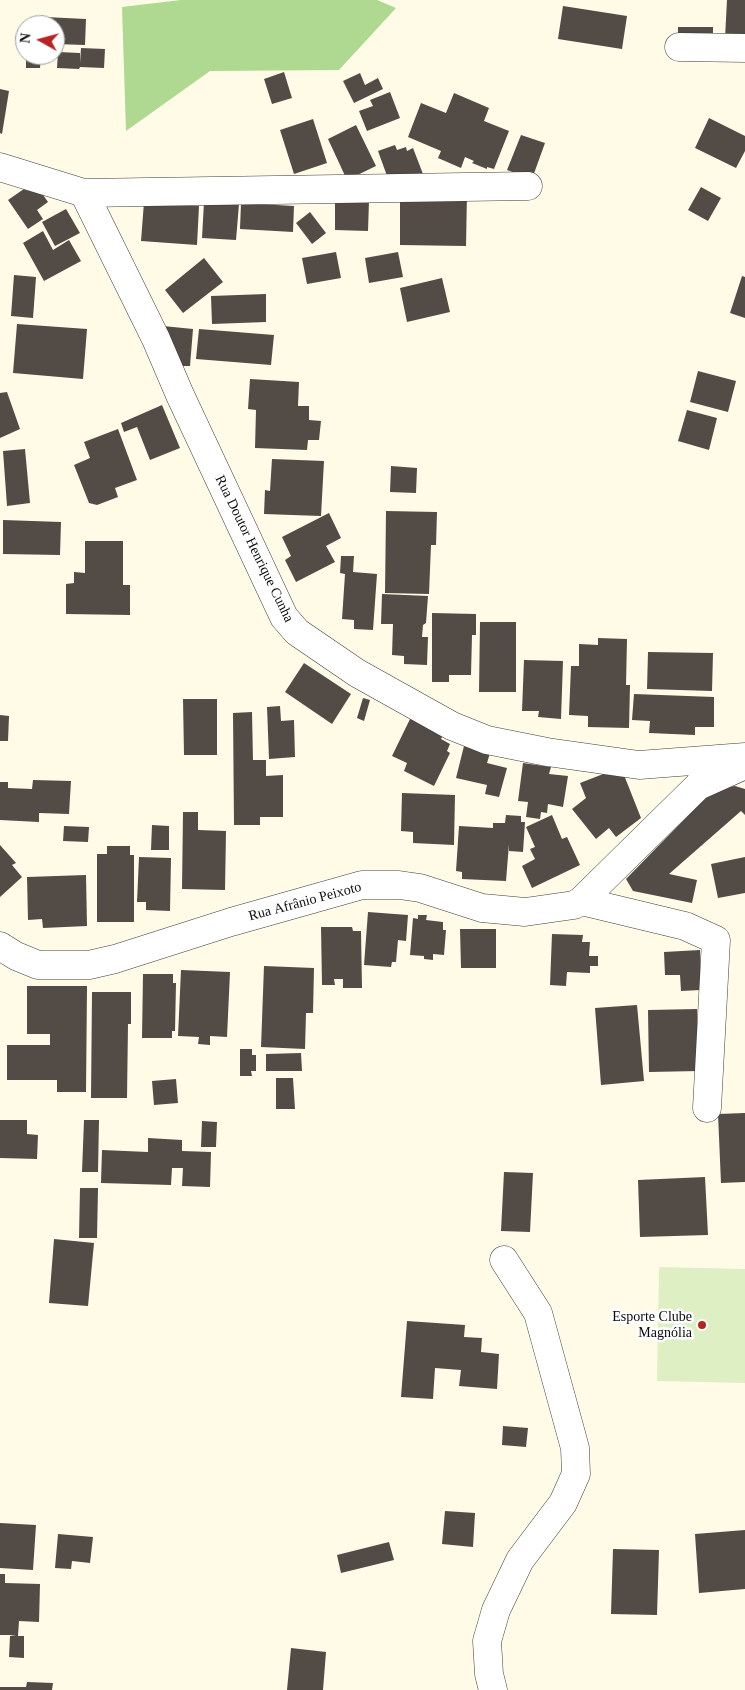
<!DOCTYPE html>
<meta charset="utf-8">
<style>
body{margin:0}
#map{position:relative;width:745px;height:1690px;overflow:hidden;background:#fffbe6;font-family:"Times New Roman",serif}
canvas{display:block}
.north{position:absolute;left:15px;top:15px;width:50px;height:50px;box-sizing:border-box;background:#fff;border:1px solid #9d9d9d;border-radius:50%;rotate:277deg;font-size:14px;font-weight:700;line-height:20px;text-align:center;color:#0a0a0a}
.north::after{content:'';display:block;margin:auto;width:18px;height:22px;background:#b62526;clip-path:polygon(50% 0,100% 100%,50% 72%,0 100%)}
</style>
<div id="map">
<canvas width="745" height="1690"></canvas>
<div class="north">N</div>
</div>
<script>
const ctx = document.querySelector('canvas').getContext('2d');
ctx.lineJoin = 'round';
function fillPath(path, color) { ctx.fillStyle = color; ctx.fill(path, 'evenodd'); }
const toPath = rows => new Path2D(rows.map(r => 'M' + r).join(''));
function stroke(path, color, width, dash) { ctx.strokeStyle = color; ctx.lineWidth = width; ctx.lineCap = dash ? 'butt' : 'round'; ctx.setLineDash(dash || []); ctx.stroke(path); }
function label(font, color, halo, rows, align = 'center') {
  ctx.font = font + ' "Times New Roman",serif'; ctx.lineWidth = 5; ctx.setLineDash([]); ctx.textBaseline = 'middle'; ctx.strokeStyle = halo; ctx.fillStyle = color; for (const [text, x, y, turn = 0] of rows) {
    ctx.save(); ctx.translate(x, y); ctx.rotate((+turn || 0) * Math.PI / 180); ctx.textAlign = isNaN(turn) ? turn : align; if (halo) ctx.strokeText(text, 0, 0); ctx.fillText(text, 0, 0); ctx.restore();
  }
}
fillPath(toPath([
 [181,0,377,0,396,8,339,70,210,71,126,131,122,7]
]), '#afd891');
fillPath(toPath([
 [659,1267,745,1269,745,1383,657,1381]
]), '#deefc4');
fillPath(toPath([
 [727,0,745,0,745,40,725,38],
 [563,6,627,16,622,49,558,39],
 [45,17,86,19,85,45,55,44,55,25,45,25],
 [678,27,713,27,713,40,678,40],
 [81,48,105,49,104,68,80,67,79,69,57,68,58,52,80,53,80,63],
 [26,55,41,55,40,68,26,68],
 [284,72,292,98,272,104,264,79],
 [360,73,365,85,378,78,383,89,354,103,343,81],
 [0,89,9,91,2,134,0,133],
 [390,92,400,118,367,131,359,111,373,106,370,100],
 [454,93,489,108,484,121,509,131,494,169,487,167,487,169,472,163,474,161,465,157,461,168,438,158,441,151,408,137,421,103,446,113],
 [709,118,745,136,745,151,736,168,695,148],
 [313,119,327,163,294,174,280,130],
 [356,125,376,166,347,180,328,139],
 [521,135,545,143,532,179,507,170],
 [395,145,397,150,406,147,407,151,413,148,423,174,391,187,378,151],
 [34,182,48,202,37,210,43,219,28,229,8,200],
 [701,187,721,198,708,221,688,210],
 [400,192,467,193,466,246,400,245],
 [335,201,369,201,368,231,335,230],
 [144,202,199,206,197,245,141,241],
 [204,202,239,204,236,240,202,238],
 [241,203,294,206,293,232,240,229],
 [66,209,80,233,55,246,42,222],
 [310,212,326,233,312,244,296,223],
 [43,231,53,250,69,240,81,261,44,281,23,243],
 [336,252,341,278,307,284,302,258],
 [398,252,403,277,369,283,365,258],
 [204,258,223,282,183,313,165,290],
 [14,275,36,277,33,318,11,316],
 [742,276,745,277,745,318,730,313],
 [442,278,450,312,407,322,400,288],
 [266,294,266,322,212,324,211,296],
 [17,324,87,329,83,379,13,373],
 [163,326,193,329,190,366,178,366],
 [199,329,274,335,271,365,196,359],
 [698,371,736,381,728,412,690,402],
 [250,379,299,382,298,406,309,406,309,420,321,421,319,440,308,440,307,450,255,448,256,410,248,409],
 [7,392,20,429,0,438,0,393],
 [162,405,180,448,150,460,137,427,124,432,121,423],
 [687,410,717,418,709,450,678,441],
 [118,429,137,480,115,488,118,497,97,505,89,503,74,465,90,458,84,442],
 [25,449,30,503,7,506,3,451],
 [272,459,324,461,321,516,264,514,265,490,270,491],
 [391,466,417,468,416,493,390,492],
 [386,511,437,512,436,545,431,545,429,594,385,593],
 [329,513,341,538,326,546,335,562,296,582,285,560,291,556,282,537],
 [3,520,61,522,60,555,3,554],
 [85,541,123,541,123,585,130,585,130,615,66,614,66,584,74,583,74,572,85,573],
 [341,556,354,556,353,572,377,574,373,630,354,629,354,620,342,619,345,574,340,573],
 [382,594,428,596,426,623,423,625,422,637,428,637,427,665,404,664,404,656,392,655,393,624,381,624],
 [432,613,476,614,476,635,472,635,471,675,449,675,449,682,432,682],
 [480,622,516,622,516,692,479,692],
 [598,638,627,639,626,685,630,685,629,728,588,727,588,716,569,715,571,666,579,666,579,644,598,645],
 [648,652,713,653,712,691,647,689],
 [524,660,563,661,561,719,538,717,539,711,522,711],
 [304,663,351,694,332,724,285,692],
 [634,694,714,697,714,727,695,727,695,735,649,733,650,721,632,720],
 [363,698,370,700,364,721,357,718],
 [183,699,217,699,217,755,184,755],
 [280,706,281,721,294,720,295,757,269,759,267,707],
 [252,712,253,760,266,760,266,776,283,775,283,817,260,817,260,825,234,825,233,713],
 [0,715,9,716,8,741,0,741],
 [411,717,444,733,441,739,450,744,447,751,450,753,434,786,404,771,407,763,392,756],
 [464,746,490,753,487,763,507,768,499,797,485,794,487,785,456,778],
 [523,763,551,767,549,774,568,776,563,807,548,804,547,813,541,812,540,819,526,817,528,802,518,801],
 [622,770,641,818,616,837,609,828,596,839,572,809,586,798,580,783,611,771],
 [33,780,71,781,69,814,39,813,39,822,0,820,0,782,8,782,8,788,32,789],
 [735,786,745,789,745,815,741,811,669,874,697,880,692,903,633,891,626,879,713,790],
 [402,793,455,795,454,845,413,843,413,832,401,831],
 [183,812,198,812,198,830,226,831,225,890,182,889],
 [506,815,521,816,521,822,525,822,523,852,509,851,509,844,506,881,462,879,462,872,456,871,459,826,493,828,493,823,505,823],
 [552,815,562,839,567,837,580,865,532,888,522,866,535,859,530,849,535,847,526,827],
 [152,825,169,826,169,850,151,850],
 [64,826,89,827,88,842,63,841],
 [0,845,16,863,12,865,22,877,0,897],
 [107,846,130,846,130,855,134,855,134,922,97,922,97,854,107,854],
 [139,857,171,858,170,911,146,910,146,902,137,902],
 [745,857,745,893,718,898,711,864],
 [86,875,87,926,43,928,42,919,28,920,27,877],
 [368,912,408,915,406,941,398,940,396,962,392,962,391,967,364,965],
 [418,915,427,915,426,920,443,922,443,930,446,930,444,955,433,954,433,960,424,959,424,956,410,955,413,918,418,919],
 [321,927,352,927,353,931,361,931,362,988,343,988,343,979,334,979,335,985,322,985],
 [460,929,496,929,496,968,461,968],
 [552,934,583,935,582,942,590,942,589,956,598,956,598,966,590,966,590,973,567,972,566,986,550,985],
 [700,950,701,990,681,991,680,975,665,975,664,952],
 [264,966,314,968,313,1013,306,1013,305,1049,261,1047],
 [181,970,230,972,227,1037,210,1036,210,1045,198,1044,199,1037,178,1036],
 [143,974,173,974,173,983,176,983,175,1031,172,1031,172,1038,142,1038],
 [27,986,87,986,86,1092,57,1092,57,1080,7,1080,7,1045,50,1045,50,1034,27,1034],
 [92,992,131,992,131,1024,128,1024,127,1098,91,1098],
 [637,1005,644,1081,601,1085,595,1008],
 [697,1009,698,1071,649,1072,648,1010],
 [240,1049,252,1049,252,1055,256,1055,256,1071,251,1071,252,1076,240,1076],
 [301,1053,302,1071,266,1071,266,1054],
 [276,1078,293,1078,295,1109,276,1109],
 [176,1079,178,1103,154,1105,152,1081],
 [745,1113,745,1182,721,1183,718,1114],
 [0,1120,27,1120,27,1134,38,1135,37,1159,0,1158],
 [84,1120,99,1120,98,1172,82,1172],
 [202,1121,217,1122,216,1147,201,1147],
 [148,1138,182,1140,182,1151,211,1152,210,1187,182,1186,183,1168,172,1168,171,1185,101,1183,102,1150,148,1152],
 [504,1172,533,1173,530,1232,501,1231],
 [705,1177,708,1235,640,1237,638,1180],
 [80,1188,98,1188,97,1238,79,1238],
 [54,1239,94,1243,88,1306,49,1303],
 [407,1321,465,1325,464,1337,482,1338,481,1352,499,1354,497,1389,459,1386,461,1370,435,1368,433,1399,401,1397],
 [503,1426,528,1428,526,1447,502,1445],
 [445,1511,475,1513,473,1547,442,1544],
 [0,1523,36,1525,33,1570,0,1568],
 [745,1530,745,1589,699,1593,695,1534],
 [58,1534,93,1537,90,1563,72,1561,71,1569,55,1568],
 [389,1542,394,1560,341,1573,337,1555],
 [613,1549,659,1550,657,1615,611,1614],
 [0,1574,5,1574,5,1583,40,1584,39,1622,19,1621,18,1636,24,1636,24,1658,9,1657,10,1636,16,1635,0,1635],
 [291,1648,326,1652,323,1690,287,1690],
 [27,1682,53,1683,52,1690,0,1690,0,1687,26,1687]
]), '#524b46');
const minor = toPath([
 [679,47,745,48],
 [0,167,84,193,156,339,180,395,284,617,297,632,357,673,452,726,487,740,547,752,639,765,745,757],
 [84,193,528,186],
 [581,901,685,926,716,940,707,1108],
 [0,946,16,956,38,965,89,965,115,959,231,922,362,885,399,885,420,888,482,908,525,912,574,905,581,901,698,786,745,765],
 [493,1690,489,1674,487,1641,496,1610,520,1560,563,1503,576,1474,575,1448,538,1313,504,1260]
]);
stroke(minor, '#3d3d3d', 29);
stroke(minor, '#fff', 28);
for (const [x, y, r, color] of [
 [702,1325,5,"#b62526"]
]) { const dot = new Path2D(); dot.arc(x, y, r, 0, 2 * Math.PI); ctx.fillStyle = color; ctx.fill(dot); stroke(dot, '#fff', 2); }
label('14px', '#0a0a0a', '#fff', [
 ["Rua Doutor Henrique Cunha",254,549,64],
 ["Rua Afrânio Peixoto",305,902,-15]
]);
label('14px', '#0a0a0a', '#fff', [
 ["Esporte Clube",692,1317],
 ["Magnólia",692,1333]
], 'right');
</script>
